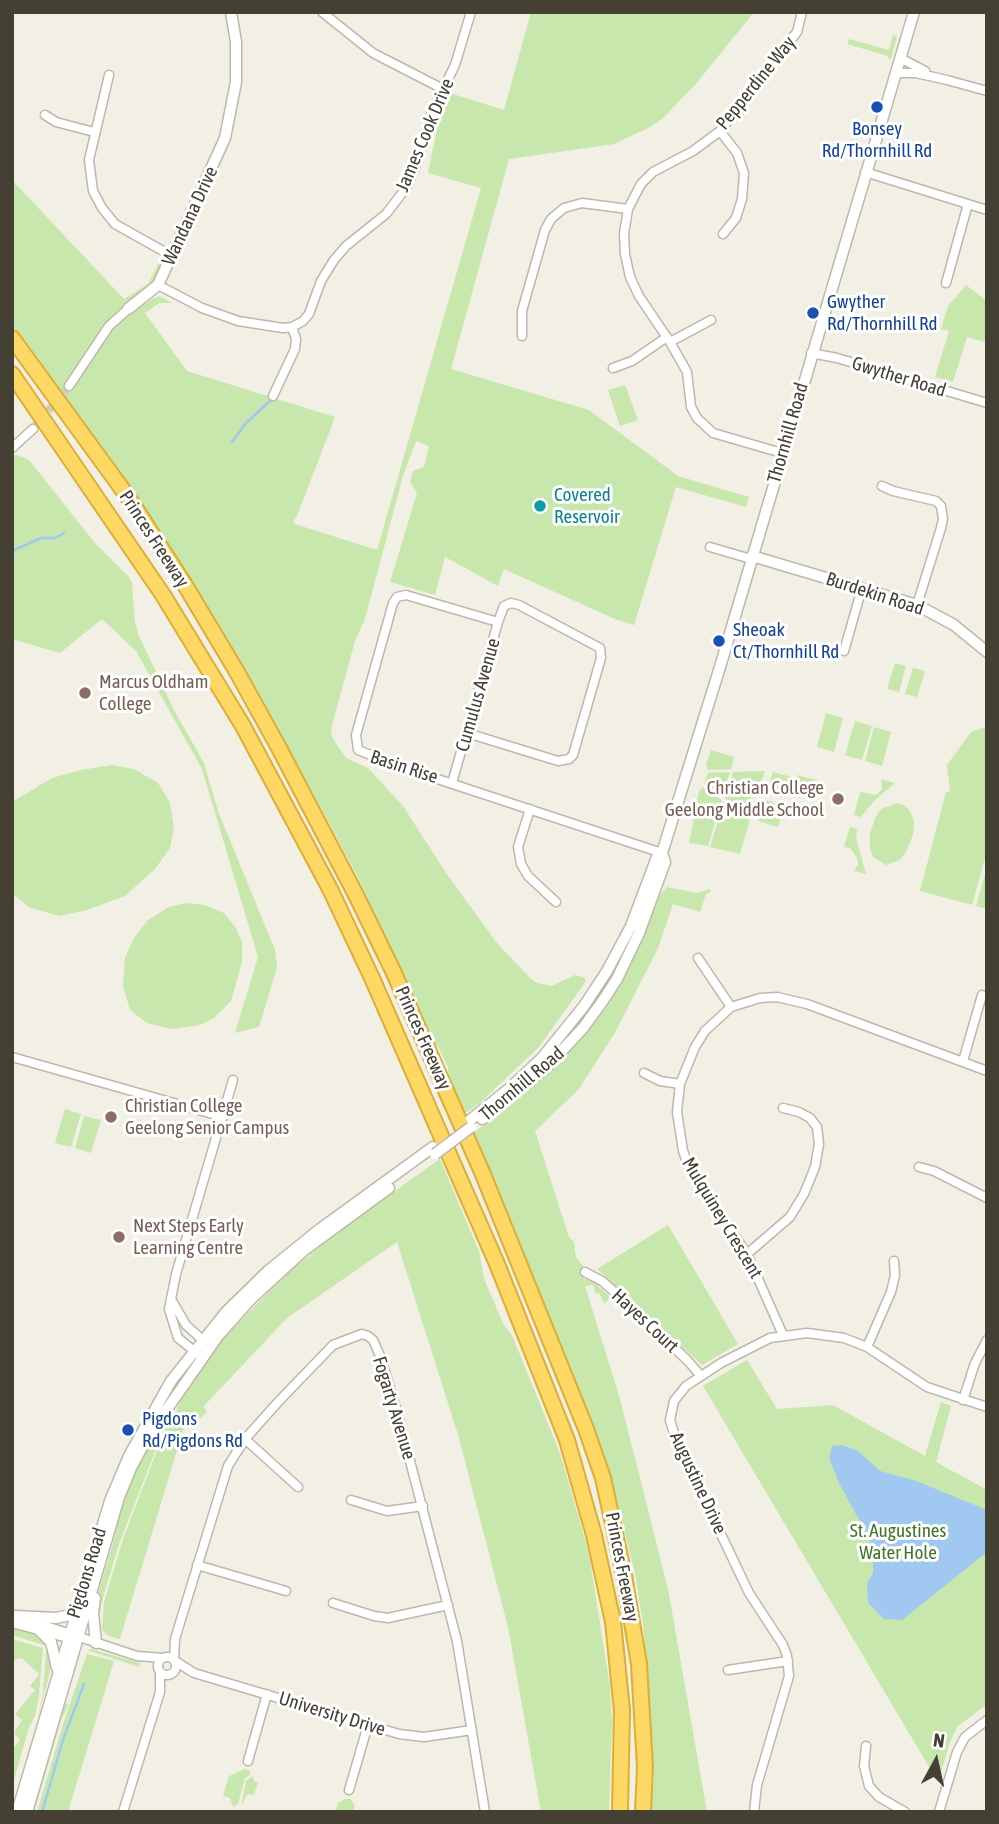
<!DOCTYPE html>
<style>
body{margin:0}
#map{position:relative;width:999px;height:1824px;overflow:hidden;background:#f2efe4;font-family:"Asap Condensed",sans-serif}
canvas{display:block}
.frame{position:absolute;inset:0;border:14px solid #444034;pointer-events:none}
.north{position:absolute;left:901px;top:1726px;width:70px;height:70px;-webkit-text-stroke:5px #fff;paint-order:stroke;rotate:8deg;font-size:19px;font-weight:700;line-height:28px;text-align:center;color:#444034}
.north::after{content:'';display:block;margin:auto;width:24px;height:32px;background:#444034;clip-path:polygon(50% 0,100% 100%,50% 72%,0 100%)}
</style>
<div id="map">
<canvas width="999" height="1824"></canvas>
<div class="frame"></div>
<div class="north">N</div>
</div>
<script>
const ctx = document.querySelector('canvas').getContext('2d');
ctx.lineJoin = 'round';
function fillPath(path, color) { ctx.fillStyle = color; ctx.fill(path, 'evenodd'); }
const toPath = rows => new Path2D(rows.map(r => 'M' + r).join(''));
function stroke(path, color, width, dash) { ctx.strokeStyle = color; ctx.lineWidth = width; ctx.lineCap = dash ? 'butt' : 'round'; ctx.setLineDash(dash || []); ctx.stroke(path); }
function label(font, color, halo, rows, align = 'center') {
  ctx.font = font + ' "Asap Condensed",sans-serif'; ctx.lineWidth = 6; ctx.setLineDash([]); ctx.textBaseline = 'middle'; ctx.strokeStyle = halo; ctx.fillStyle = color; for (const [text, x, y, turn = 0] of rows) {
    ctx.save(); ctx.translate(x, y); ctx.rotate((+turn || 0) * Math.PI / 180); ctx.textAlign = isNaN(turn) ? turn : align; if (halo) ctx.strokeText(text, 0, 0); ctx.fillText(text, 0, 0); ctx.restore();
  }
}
fillPath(toPath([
 [531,12,754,12,695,85,662,119,650,127,614,144,509,159,451,369,589,410,678,476,749,497,746,507,676,487,634,625,617,620,504,569,498,586,445,557,435,595,390,582,417,493,410,482,413,471,424,467,429,446,416,441,403,476,365,619,355,641,331,729,332,737,346,758,368,768,403,806,446,873,496,942,531,979,537,983,552,986,575,975,585,978,586,981,539,1047,481,1102,463,1115,449,1077,448,1067,438,1047,434,1044,362,885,297,763,201,599,70,403,67,403,29,352,32,350,12,325,12,180,124,299,148,284,161,258,162,261,161,269,151,286,106,323,66,383,73,389,104,339,122,319,154,298,159,296,172,303,159,303,145,313,187,371,335,417,297,516,293,521,295,524,377,550,481,188,428,173,438,124,450,93,504,110],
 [893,35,897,36,891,59,888,59,888,56,847,44,849,39,889,50],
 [966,285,987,301,987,343,967,337,953,382,935,377,949,331,941,329,948,306],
 [625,385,638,420,620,426,608,390],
 [17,455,29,460,95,543,129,577,132,583,135,622,139,636,174,710,204,763,218,811,275,950,277,967,259,1027,235,1033,258,957,202,769,136,651,102,619,60,653,12,639,12,456],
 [895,663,906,666,899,692,887,689],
 [913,668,925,671,917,697,905,694],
 [826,713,843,718,834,752,817,747],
 [855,721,872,726,862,760,845,755],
 [987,726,987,852,972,905,920,891,946,792,950,792,947,765,971,732],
 [874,727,891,732,882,766,865,761],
 [711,750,734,757,731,769,708,770,706,764],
 [112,765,134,769,158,783,170,803,174,826,170,848,155,869,125,896,87,910,59,916,29,907,12,893,12,802,52,778,81,770],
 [765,771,761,782,755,785,752,792,750,800,754,806,751,816,725,798,733,772],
 [730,772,722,797,704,784,708,773],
 [773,772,792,777,788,792,781,797,767,793],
 [797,775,823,782,820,789,797,790,797,788,794,787],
 [881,779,895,783,873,802,861,817,854,815,860,792,876,795,882,789],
 [703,787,722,800,708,846,689,843,699,791],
 [765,800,779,804,782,812,778,827,758,821],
 [724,801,750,819,740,854,710,847],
 [897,803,904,805,910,811,914,821,913,835,906,852,900,860,886,865,873,857,870,849,870,834,875,818,881,809],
 [850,827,857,829,856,838,866,874,854,871,858,865,857,858,850,848,844,847],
 [987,867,987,909,976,906],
 [667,887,698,893,710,889,711,892,706,894,700,912,673,904,658,948,616,1031,579,1089,535,1131,569,1237,574,1242,576,1257,585,1269,583,1274,584,1279,596,1280,599,1287,610,1297,605,1304,599,1293,596,1294,593,1285,585,1286,620,1399,668,1589,707,1812,652,1812,654,1769,643,1625,636,1579,618,1504,590,1417,471,1135,543,1077,597,1020,627,972,659,896],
 [186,903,204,905,224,913,236,928,242,942,242,962,231,1001,214,1018,200,1025,172,1029,147,1023,130,1010,123,986,125,958,134,938,148,920,169,907],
 [65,1109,81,1114,71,1147,55,1143],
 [84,1116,101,1120,91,1153,75,1148],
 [440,1159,479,1251,484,1279,504,1325,512,1335,561,1456,589,1554,610,1687,612,1721,609,1812,541,1812,508,1627,459,1438,397,1242,287,1318,203,1407,207,1411,201,1418,195,1415,184,1427,120,1639,109,1636,102,1630,104,1602,123,1539,168,1422,177,1410,185,1390,223,1339,288,1272,358,1217],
 [668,1225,738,1344,702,1365,597,1269],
 [747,1360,777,1409,833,1405,925,1456,941,1402,951,1406,936,1462,987,1490,987,1704,957,1727,950,1742,938,1782,703,1386],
 [170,1414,120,1541,101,1604,99,1625,97,1625,97,1597,114,1540,121,1504,137,1463,162,1421],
 [12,1627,38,1636,45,1641,49,1647,12,1635],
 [12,1639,43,1648,39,1695,35,1716,29,1727,12,1787,12,1750,20,1740,15,1735,15,1731,22,1720,15,1714,35,1690,30,1686,39,1674,23,1659,18,1658,15,1661,12,1659],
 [91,1649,140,1663,139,1667,87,1650],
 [50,1650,50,1672,38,1716,43,1693,46,1651],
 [87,1654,114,1661,68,1812,37,1812,64,1721],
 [66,1703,69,1704,61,1720,34,1812,31,1812,58,1718],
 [244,1769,249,1770,251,1774,245,1778,238,1804,233,1807,230,1798,223,1796,229,1776],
 [252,1776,254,1781,258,1782,254,1795,248,1794,241,1805,246,1781],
 [345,1799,351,1799,355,1806,353,1812,335,1812,338,1803]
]), '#c7e7ad');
fillPath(toPath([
 [842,1445,858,1451,880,1471,916,1481,987,1510,987,1552,902,1620,884,1619,868,1603,867,1583,873,1573,873,1557,869,1538,840,1485,829,1458,832,1446]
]), '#a0c8f0');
stroke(toPath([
 [232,442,246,423,271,400],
 [12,551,41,538,55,538,64,533],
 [42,1812,63,1740,84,1684]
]), '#a0c8f0', 2.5);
stroke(toPath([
 [33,429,69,386]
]), '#cfccc1', 8, [8, 4]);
const minor = toPath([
 [322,12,373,53,443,89],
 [900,58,925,71],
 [896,73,916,73,947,80,987,91],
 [109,75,89,160,93,191,102,208,115,224,172,256],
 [45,115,56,122,94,132],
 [720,131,737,153,744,173,742,199,736,218,723,234],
 [865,172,987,210],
 [946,283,968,204],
 [158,285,202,308,238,321,283,328,292,327,303,321,309,314,321,281,334,260,346,246,386,214,406,188,415,168,432,112,455,65,471,12],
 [522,336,522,311,545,230,551,219,564,208,582,203,628,209],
 [670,342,711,320],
 [811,353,837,358,987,403],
 [613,368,632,361,667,337],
 [69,386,109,326,128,309],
 [273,396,295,349,296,339,292,327],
 [12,448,33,429],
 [782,453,713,433,697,418,691,407,687,372,670,342,639,296,630,277,625,254,624,234,628,209,641,184,653,172,693,151,720,131,797,32,802,12],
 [882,486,893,491,936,501,941,506,943,519,941,528,917,605],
 [710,547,751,559],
 [498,622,406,595,397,597,393,603,356,735,358,750,404,768,662,853],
 [844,651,862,588],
 [452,783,498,622,504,606,511,603,519,605,600,648,601,658,573,755,569,759,558,761,467,733],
 [530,809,518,847,521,864,528,876,556,902],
 [698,958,731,1007],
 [12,1057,223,1117],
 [963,1061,982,995],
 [644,1073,660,1081,680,1084],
 [919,1167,934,1171,987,1198],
 [747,1254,790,1217,804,1194,815,1167,819,1144,817,1127,810,1118,799,1112,783,1108],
 [585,1272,602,1281,636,1311,688,1361,700,1375],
 [171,1299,186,1325,206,1343],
 [783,1335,747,1254,690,1169,683,1151,677,1112,680,1084,695,1047,705,1031,731,1007,760,998,777,997,807,1004,987,1071],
 [867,1347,891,1292,895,1275,894,1261],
 [198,1354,178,1338,169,1309,176,1274,233,1080],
 [963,1400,975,1363,987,1340],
 [245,1439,298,1487],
 [351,1500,387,1511,423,1506],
 [197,1565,286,1591],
 [333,1603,374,1616,388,1618,448,1605],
 [25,1619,137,1656,163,1658],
 [12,1623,71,1639],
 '158 1666a9 9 0 1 1 18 0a9 9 0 1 1-18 0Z',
 [174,1660,175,1639,228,1466,245,1439,279,1401,333,1345,362,1334,368,1336,373,1340,381,1358,398,1415,457,1641,485,1812],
 [175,1661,194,1673,399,1734,424,1737,472,1730],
 [728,1670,788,1661],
 [866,1746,864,1766,869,1786,879,1797,905,1812],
 [248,1761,267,1694],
 [349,1790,368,1725],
 [123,1812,160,1692,160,1672],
 [754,1812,757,1785,789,1676,787,1656,783,1645,749,1593,676,1440,670,1420,674,1401,686,1386,721,1363,770,1338,807,1333,844,1338,867,1347,927,1387,987,1407],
 [939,1812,957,1752,965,1737,987,1720]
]);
const tertiary = toPath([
 [128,309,158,285,225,138,236,82,236,42,231,12],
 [752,556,917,605,954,625,987,652],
 [482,1119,546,1068,583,1028,602,1002,617,979,639,933,665,862,662,853],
 [469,1121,510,1088,542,1058,584,1006,607,971,631,926,657,857,662,853,720,667,914,12],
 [95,1598,93,1613,96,1643],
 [15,1616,56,1618,75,1614],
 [40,1631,51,1642,57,1668],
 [17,1812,110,1501,129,1456,171,1381,226,1312,268,1271,320,1229,433,1147],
 [27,1812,119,1497,131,1468,147,1438,218,1336,252,1298,303,1251,389,1188]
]);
const motorway = toPath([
 [12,338,128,497,185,585,237,672,279,748,356,895,393,971,482,1172,586,1429,603,1478,624,1575,639,1664,645,1767,643,1812],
 [12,374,163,595,243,726,330,889,372,978,497,1264,567,1440,594,1535,613,1622,622,1710,620,1812]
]);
stroke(minor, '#bdb8a7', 11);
stroke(tertiary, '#bdb8a7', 13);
stroke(motorway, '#ddae34', 18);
stroke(minor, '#fff', 8);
stroke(tertiary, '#fff', 10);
stroke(motorway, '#fdd864', 14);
const tertiaryBridge = toPath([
 [435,1154,471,1127]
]);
stroke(tertiaryBridge, '#bdb8a7', 13, []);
stroke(tertiaryBridge, '#fff', 10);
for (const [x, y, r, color] of [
 [877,107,7,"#1a4fb4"],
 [813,313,7,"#1a4fb4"],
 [540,506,7,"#0f9aa8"],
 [719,641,7,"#1a4fb4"],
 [85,693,7,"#8d6e63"],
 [838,799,7,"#8d6e63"],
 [111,1117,7,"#8d6e63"],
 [119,1237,7,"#8d6e63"],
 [128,1430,7,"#1a4fb4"]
]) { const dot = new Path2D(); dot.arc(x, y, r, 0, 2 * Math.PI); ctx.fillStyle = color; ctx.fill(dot); stroke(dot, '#fff', 2.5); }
label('19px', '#444034', '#fff', [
 ["Pepperdine Way",756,83,-51],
 ["James Cook Drive",425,135,-67],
 ["Wandana Drive",190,216,-65],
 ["Gwyther Road",899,377,17],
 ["Thornhill Road",788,433,-74],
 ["Princes Freeway",154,539,57],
 ["Burdekin Road",875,594,18],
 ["Cumulus Avenue",478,695,-74],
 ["Basin Rise",404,767,18],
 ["Princes Freeway",423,1038,66],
 ["Thornhill Road",522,1084,-40],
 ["Mulquiney Crescent",722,1218,59],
 ["Hayes Court",645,1321,43],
 ["Fogarty Avenue",394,1408,73],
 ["Augustine Drive",698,1483,65],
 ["Princes Freeway",622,1567,79],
 ["Pigdons Road",87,1573,-73],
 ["University Drive",332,1714,17]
]);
label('19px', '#164399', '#fff', [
 ["Bonsey",877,129,"center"],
 ["Rd/Thornhill Rd",877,151,"center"],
 ["Gwyther",827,302],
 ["Rd/Thornhill Rd",827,324],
 ["Sheoak",733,630],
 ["Ct/Thornhill Rd",733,652],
 ["Pigdons",142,1419],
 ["Rd/Pigdons Rd",142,1441]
], 'left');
label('19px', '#0d838f', '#fff', [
 ["Covered",554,495],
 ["Reservoir",554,517]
], 'left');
label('19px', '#785e54', '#fff', [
 ["Marcus Oldham",99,682],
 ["College",99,704],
 ["Christian College",824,788,"right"],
 ["Geelong Middle School",824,810,"right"],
 ["Christian College",125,1106],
 ["Geelong Senior Campus",125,1128],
 ["Next Steps Early",133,1226],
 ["Learning Centre",133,1248]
], 'left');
label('19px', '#3e7628', '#fff', [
 ["St. Augustines",898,1531],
 ["Water Hole",898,1553]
]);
</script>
